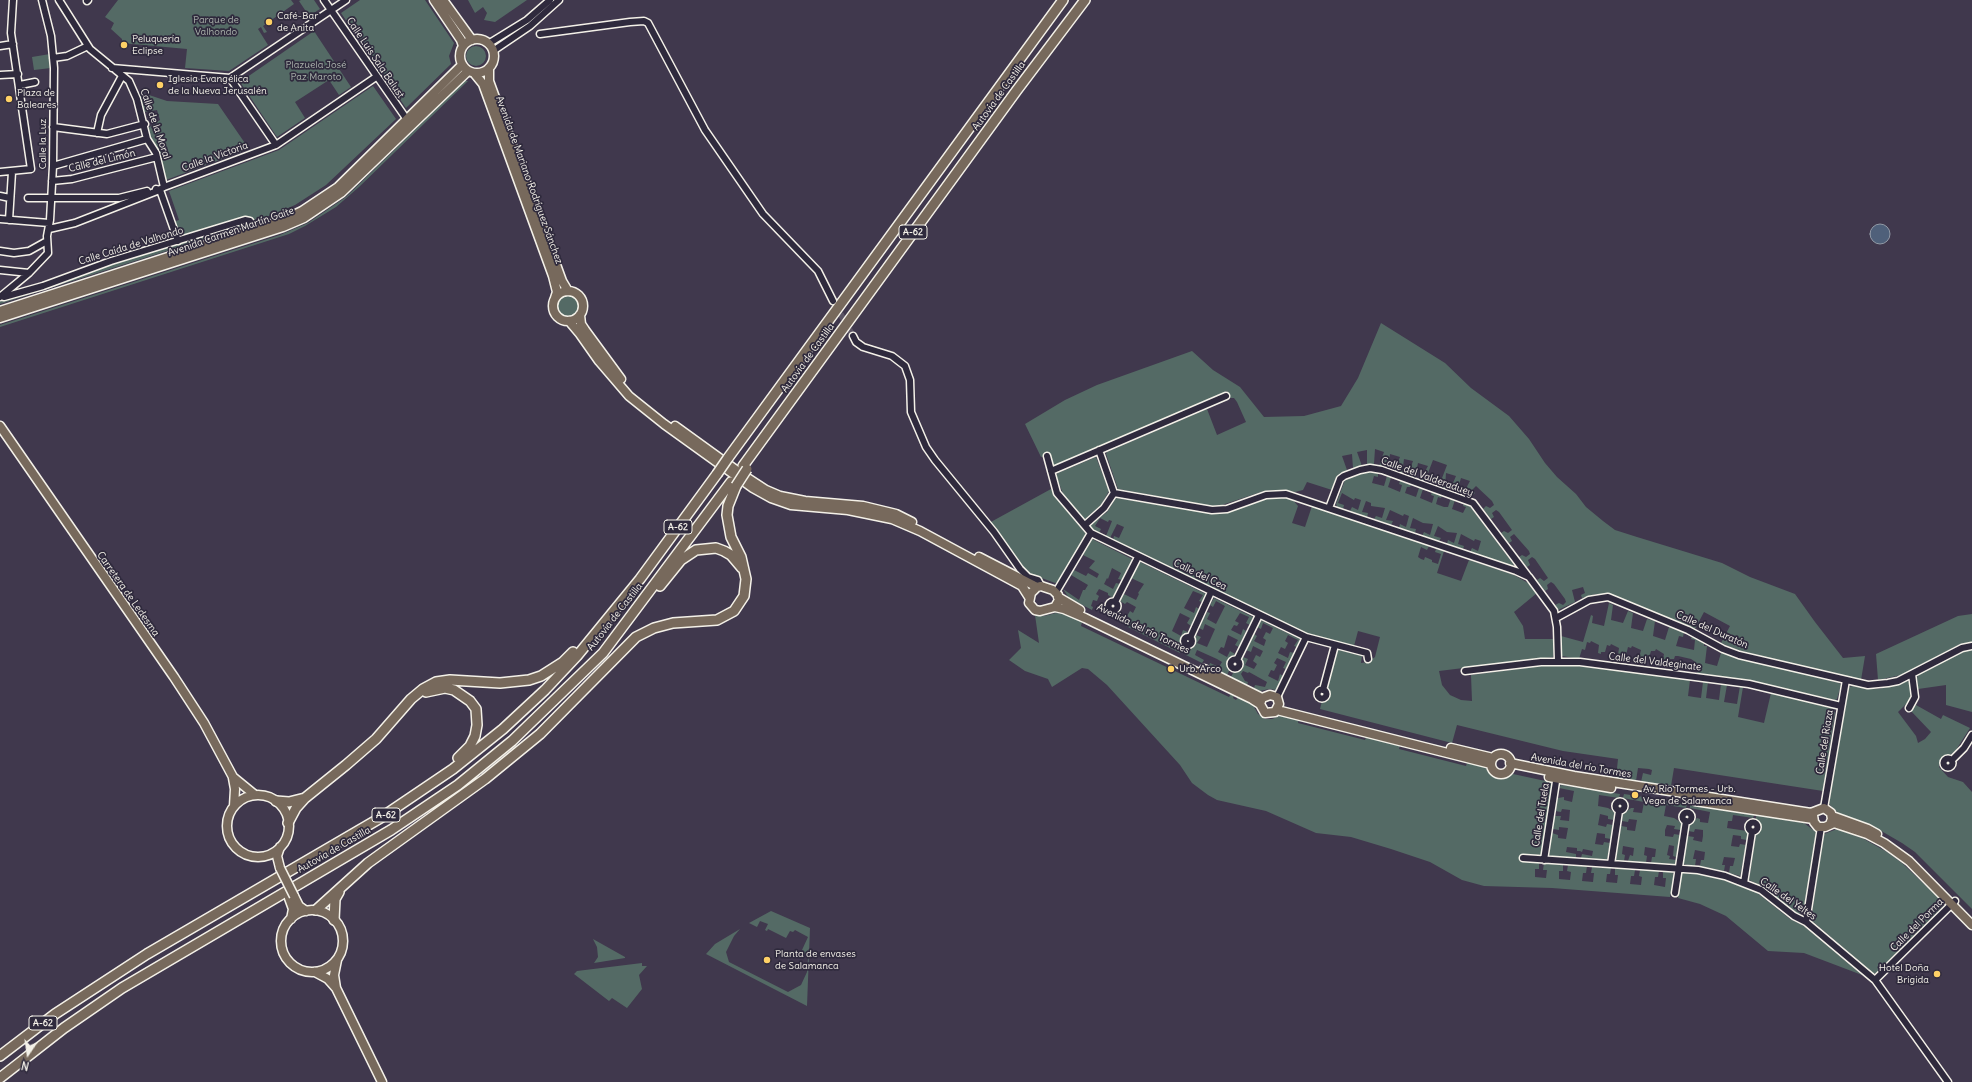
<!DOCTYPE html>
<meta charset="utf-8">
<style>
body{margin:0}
#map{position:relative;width:1972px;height:1082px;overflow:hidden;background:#40384d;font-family:Delius,sans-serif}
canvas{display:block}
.north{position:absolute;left:8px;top:1034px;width:40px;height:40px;-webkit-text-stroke:3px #2f2a3d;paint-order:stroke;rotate:193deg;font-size:11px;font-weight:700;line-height:16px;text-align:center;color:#f4f1e8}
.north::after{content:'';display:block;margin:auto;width:14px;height:18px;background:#f4f1e8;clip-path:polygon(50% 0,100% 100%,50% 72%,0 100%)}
</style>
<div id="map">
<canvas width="1972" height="1082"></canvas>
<div class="north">N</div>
</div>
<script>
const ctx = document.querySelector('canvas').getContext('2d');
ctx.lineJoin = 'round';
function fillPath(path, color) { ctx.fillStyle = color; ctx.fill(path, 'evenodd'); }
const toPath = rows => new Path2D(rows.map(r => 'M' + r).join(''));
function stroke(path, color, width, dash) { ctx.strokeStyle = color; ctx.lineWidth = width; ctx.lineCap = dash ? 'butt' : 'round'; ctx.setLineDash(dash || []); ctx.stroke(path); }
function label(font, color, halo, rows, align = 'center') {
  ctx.font = font + ' Delius,sans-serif'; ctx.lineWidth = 3.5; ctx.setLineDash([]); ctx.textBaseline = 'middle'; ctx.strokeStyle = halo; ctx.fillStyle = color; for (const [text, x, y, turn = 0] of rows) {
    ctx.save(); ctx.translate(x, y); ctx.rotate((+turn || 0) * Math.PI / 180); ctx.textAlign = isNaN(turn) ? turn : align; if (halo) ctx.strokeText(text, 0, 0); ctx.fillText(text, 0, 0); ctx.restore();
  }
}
fillPath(toPath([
 [118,0,291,0,294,4,263,26,267,32,264,33,261,27,258,29,268,45,229,71,185,68,187,49,122,43,122,39,111,29,114,23,105,17],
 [301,0,314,0,320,9,309,16,299,1],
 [360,0,425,0,454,43,449,56,451,64,406,108,341,13],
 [468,0,527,0,495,22,484,20,487,13,483,7,475,13],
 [314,31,351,87,339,95,329,80,295,102,305,118,277,137,240,82],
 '466 56a10 10 0 1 1 20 0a10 10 0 1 1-20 0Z',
 [50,54,51,68,34,70,32,57],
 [465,81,468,81,359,187,336,207,305,226,289,234,0,327,0,325,280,235,308,223,346,197],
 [373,86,396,119,326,185,295,205,267,217,255,221,249,217,179,239,173,222,179,220,169,191,279,150],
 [143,93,167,101,218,104,249,149,166,180,160,153,151,140,148,128,160,120,157,110,144,112,138,94],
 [245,223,245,226,0,304,0,301,41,289,117,261],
 '557 306a11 11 0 1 1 22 0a11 11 0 1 1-22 0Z',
 [1381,323,1445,363,1471,388,1509,416,1529,439,1545,463,1557,477,1576,494,1586,507,1603,521,1615,530,1637,537,1722,563,1750,577,1795,594,1815,622,1843,658,1865,656,1861,680,1737,650,1721,643,1730,626,1704,612,1695,629,1616,596,1596,594,1582,598,1581,595,1585,593,1583,587,1572,590,1575,602,1558,610,1555,605,1559,603,1563,605,1566,602,1565,599,1554,584,1551,582,1547,585,1548,589,1545,591,1537,580,1540,578,1544,581,1548,578,1535,559,1532,557,1528,560,1530,565,1527,567,1519,557,1522,555,1526,557,1530,554,1529,551,1514,534,1510,537,1512,541,1509,543,1501,533,1504,531,1508,533,1512,530,1499,512,1496,510,1492,513,1494,517,1491,519,1483,509,1486,506,1490,508,1494,505,1492,501,1476,486,1473,489,1475,493,1471,497,1463,494,1470,481,1461,478,1457,492,1450,490,1456,476,1446,473,1445,488,1439,486,1447,465,1433,460,1425,481,1420,480,1428,466,1418,463,1415,478,1408,475,1413,461,1404,459,1402,474,1394,471,1400,457,1390,454,1388,469,1379,466,1384,452,1375,449,1374,464,1367,465,1367,450,1357,452,1362,466,1353,468,1352,454,1342,456,1347,470,1336,478,1332,490,1307,482,1303,490,1295,492,1274,490,1264,491,1222,505,1212,506,1118,489,1106,454,1107,452,1207,409,1217,435,1246,422,1237,402,1234,398,1230,398,1227,391,1055,466,1053,465,1050,455,1041,457,1025,424,1065,400,1097,385,1192,351,1213,370,1240,387,1264,417,1304,416,1341,406,1358,378],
 [1096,457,1109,491,1101,505,1084,520,1064,496,1056,476,1058,473],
 [1370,472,1378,473,1378,477,1374,476,1372,483,1384,486,1387,476,1391,478,1388,487,1400,492,1402,485,1399,484,1400,481,1411,485,1410,487,1407,487,1405,493,1416,497,1419,488,1423,489,1420,498,1432,503,1434,496,1431,495,1432,492,1442,495,1441,498,1438,497,1436,504,1444,507,1448,507,1451,498,1455,500,1452,509,1463,513,1466,507,1463,506,1464,503,1469,505,1514,565,1512,566,1470,552,1472,548,1478,551,1481,541,1475,539,1474,541,1461,534,1458,544,1464,546,1463,549,1447,544,1448,540,1454,543,1457,533,1447,532,1438,526,1434,536,1441,538,1439,541,1422,536,1424,532,1430,535,1433,524,1423,523,1413,518,1410,528,1416,529,1415,533,1399,528,1400,524,1406,527,1409,516,1404,514,1403,516,1390,510,1386,520,1393,521,1391,525,1374,519,1376,516,1382,518,1385,508,1371,506,1371,503,1366,501,1362,512,1368,513,1367,517,1350,511,1352,507,1358,510,1361,500,1355,498,1354,500,1342,493,1338,503,1344,505,1343,509,1337,507,1336,504,1345,480,1350,476],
 [1051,489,1056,498,1086,534,1058,582,1055,583,1031,574,1026,571,989,523],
 [1116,498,1210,513,1229,512,1266,499,1285,498,1293,500,1298,506,1292,523,1305,527,1312,506,1429,546,1427,550,1421,547,1418,557,1421,559,1424,560,1425,557,1432,560,1432,562,1438,564,1441,554,1435,552,1436,549,1444,551,1437,573,1461,581,1469,560,1514,575,1528,583,1537,593,1514,612,1523,626,1525,639,1554,639,1553,657,1439,671,1442,685,1450,695,1461,700,1472,701,1471,675,1541,666,1570,665,1690,680,1688,696,1694,697,1701,698,1703,682,1708,682,1706,698,1719,700,1721,684,1727,685,1724,702,1737,704,1740,686,1743,687,1738,717,1764,723,1771,693,1834,709,1835,713,1823,791,1674,768,1671,786,1641,782,1643,773,1651,775,1652,770,1649,769,1638,768,1636,781,1616,778,1618,759,1563,751,1457,725,1452,743,1320,709,1322,701,1325,700,1328,696,1327,689,1337,651,1339,650,1362,656,1361,663,1368,662,1375,657,1380,637,1358,631,1354,646,1308,634,1113,540,1114,536,1119,538,1124,527,1117,524,1110,538,1106,536,1112,521,1109,520,1108,522,1100,518,1095,526,1101,529,1099,533,1093,530,1089,526,1107,512],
 [1092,539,1132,559,1122,580,1118,579,1121,573,1112,568,1108,579,1107,578,1104,584,1113,589,1116,583,1120,584,1115,593,1113,598,1108,595,1108,593,1099,589,1096,594,1099,596,1097,601,1093,600,1091,606,1093,607,1092,610,1069,598,1063,589,1079,600,1083,590,1085,590,1088,585,1071,575,1074,570,1086,576,1088,573,1097,578,1099,574,1089,568,1095,561,1083,555],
 [1140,562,1206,594,1202,602,1199,601,1203,595,1193,591,1184,608,1194,613,1196,607,1199,609,1191,626,1187,623,1190,618,1180,613,1172,631,1181,636,1183,630,1188,632,1182,639,1183,647,1180,653,1126,626,1130,618,1127,616,1130,611,1133,613,1136,607,1127,602,1125,604,1120,601,1124,594,1136,600,1139,594,1138,593,1144,584,1131,578],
 [1214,598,1253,617,1250,625,1246,623,1249,617,1240,613,1235,621,1239,623,1237,626,1234,625,1231,630,1241,635,1243,629,1246,631,1239,647,1235,645,1238,640,1228,635,1224,648,1221,647,1218,652,1227,657,1230,651,1235,654,1228,662,1230,669,1227,675,1209,666,1210,663,1219,667,1222,662,1217,659,1197,650,1195,655,1204,660,1202,663,1184,654,1187,648,1193,645,1196,635,1201,637,1197,643,1207,647,1215,629,1205,624,1203,630,1199,628,1207,612,1210,613,1207,619,1216,624,1225,606,1216,601,1213,607,1210,605],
 [1609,603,1613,605,1611,620,1623,623,1628,611,1633,613,1631,628,1643,631,1647,619,1655,621,1653,636,1665,640,1669,627,1675,628,1684,632,1683,637,1679,636,1676,646,1694,650,1695,640,1691,639,1692,636,1704,643,1704,646,1707,646,1705,663,1717,666,1721,653,1726,654,1839,683,1841,685,1837,699,1835,700,1749,680,1697,673,1699,666,1693,664,1694,661,1691,659,1678,656,1675,656,1674,659,1670,659,1669,661,1663,660,1664,654,1656,649,1655,651,1651,651,1649,658,1644,657,1643,659,1639,658,1641,650,1632,646,1631,648,1628,647,1626,655,1622,654,1621,656,1618,655,1619,648,1611,644,1610,646,1607,645,1605,652,1601,652,1601,654,1598,653,1599,645,1591,641,1590,643,1587,642,1585,650,1582,649,1579,659,1562,656,1561,636,1583,642,1591,615,1593,616,1592,623,1604,626],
 [1056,613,1066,614,1082,622,1081,626,1229,697,1231,694,1234,695,1233,698,1236,700,1238,697,1253,705,1258,714,1265,719,1272,719,1282,715,1299,719,1298,723,1365,740,1366,737,1400,745,1399,749,1466,766,1467,763,1485,767,1493,777,1500,779,1513,774,1550,782,1552,786,1541,854,1539,855,1523,854,1522,861,1519,860,1539,863,1539,869,1535,869,1535,877,1546,878,1547,870,1543,870,1544,863,1563,865,1563,871,1559,871,1559,879,1570,880,1571,872,1567,871,1568,865,1587,866,1586,873,1583,873,1582,881,1593,882,1594,873,1591,873,1592,867,1611,868,1610,874,1607,874,1606,882,1617,883,1618,875,1615,875,1615,868,1635,870,1634,876,1631,876,1630,884,1641,885,1642,877,1639,876,1640,870,1659,871,1658,877,1655,877,1654,885,1665,887,1666,878,1663,878,1663,871,1672,872,1674,875,1670,897,1552,888,1484,886,1462,880,1430,862,1391,849,1351,837,1316,833,1266,811,1217,800,1208,795,1192,783,1180,765,1107,685,1088,669,1082,668,1052,687,1048,679,1025,671,1009,660,1021,648,1018,630,1039,643,1035,615,1044,616],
 [1972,614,1972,642,1960,644,1901,675,1878,680,1876,654,1958,616],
 [1260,620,1300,639,1297,647,1294,646,1298,640,1288,635,1285,641,1288,643,1285,649,1281,647,1278,653,1288,658,1290,652,1294,653,1286,669,1283,668,1286,662,1277,658,1274,663,1277,665,1274,671,1271,670,1268,676,1278,681,1280,674,1283,676,1276,690,1269,689,1260,691,1254,688,1255,685,1265,687,1267,682,1249,672,1248,673,1243,671,1241,674,1245,681,1248,682,1247,685,1231,677,1234,671,1241,667,1243,657,1248,659,1245,665,1254,669,1257,664,1253,661,1256,655,1260,657,1263,651,1253,646,1251,652,1246,650,1254,634,1257,636,1254,641,1264,646,1266,640,1263,638,1266,632,1270,634,1273,628,1263,623,1261,629,1257,627],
 [1972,650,1972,712,1946,705,1946,685,1918,689,1917,678,1918,675,1964,651],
 [1907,681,1909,682,1911,694,1909,701,1898,712,1916,736,1918,743,1925,739,1931,732,1911,711,1916,705,1941,719,1943,715,1970,728,1956,750,1950,755,1942,757,1939,767,1948,777,1963,782,1972,792,1972,909,1915,852,1902,843,1871,825,1838,813,1829,804,1849,687,1853,686,1866,689,1879,689],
 [1561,785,1620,794,1619,798,1599,795,1598,806,1608,808,1615,812,1614,820,1608,819,1608,816,1600,814,1598,825,1606,827,1607,824,1613,825,1611,839,1605,838,1605,834,1597,833,1595,844,1603,845,1604,842,1610,843,1607,860,1581,858,1582,854,1592,856,1593,851,1583,849,1582,852,1580,851,1577,851,1577,848,1567,847,1566,852,1576,854,1576,858,1549,856,1552,833,1558,835,1558,838,1566,839,1568,828,1559,827,1559,830,1553,829,1554,816,1561,816,1560,820,1569,821,1570,810,1562,809,1561,812,1555,811,1558,798,1564,797,1564,800,1572,802,1574,791,1559,788],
 [1624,794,1651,798,1651,801,1655,802,1655,799,1687,804,1686,808,1666,805,1664,816,1674,818,1682,823,1681,830,1674,829,1675,826,1667,825,1665,830,1665,836,1673,837,1674,834,1680,835,1676,857,1673,856,1674,846,1669,845,1667,855,1670,856,1669,859,1676,860,1675,864,1651,863,1652,857,1655,857,1656,849,1645,847,1644,855,1647,856,1646,863,1628,861,1630,855,1633,856,1634,848,1623,846,1622,854,1625,855,1624,861,1616,860,1621,826,1627,827,1627,830,1635,831,1637,820,1629,819,1628,822,1622,821,1623,814,1631,808,1634,808,1633,812,1642,813,1644,802,1623,798],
 [1690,805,1754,815,1753,818,1733,815,1732,821,1728,821,1727,828,1747,831,1748,833,1747,840,1741,839,1741,836,1733,835,1732,840,1731,846,1739,847,1740,844,1746,845,1740,876,1729,873,1730,866,1733,866,1735,858,1724,857,1722,865,1725,865,1724,871,1700,866,1701,860,1704,860,1705,852,1695,850,1693,859,1696,859,1695,866,1683,864,1687,836,1694,837,1693,840,1702,842,1703,836,1703,830,1695,829,1694,832,1688,831,1690,824,1697,818,1700,819,1700,822,1708,823,1710,812,1690,808],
 [1756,815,1804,823,1816,832,1803,914,1797,913,1764,887,1749,880,1756,834,1761,828,1760,823,1756,820],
 [1837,829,1864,839,1887,852,1902,863,1944,903,1943,906,1876,973,1873,973,1811,920,1824,834],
 [1682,873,1698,874,1723,880,1756,892,1790,919,1804,926,1862,975,1804,953,1768,951,1726,916,1700,904,1678,898],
 [771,911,810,928,807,1006,706,954,715,944,740,929,734,936,726,952,729,962,788,992,801,985,807,972,808,959,802,950,808,937,795,930,793,932,790,931,786,938,768,929,767,931,765,930,768,924,760,921,757,927,749,923],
 [593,939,625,957,625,958,594,963,598,957,597,947],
 [642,963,642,966,647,966,639,975,642,989,627,1008,612,998,609,1001,574,974,577,971]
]), '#546a65');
const water = toPath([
 '1870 234a10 10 0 1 1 20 0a10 10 0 1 1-20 0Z'
]);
fillPath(water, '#4f607a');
stroke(water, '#919aa6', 1);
stroke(toPath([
 [836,306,853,336]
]), '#5b5464', 6, [6, 3]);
const minor = toPath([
 [59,0,90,49,129,81,137,99,147,139,156,153,164,187],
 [324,0,408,121],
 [87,1,88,0],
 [540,34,630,22,644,21,648,23,705,130,763,214,818,271,833,301],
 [488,44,527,20,550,0],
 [0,46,13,44],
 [493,51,530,26,559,0],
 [53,58,67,56,88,46],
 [112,68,230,78,346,0],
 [0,75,18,74],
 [230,78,276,145],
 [20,85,35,82],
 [53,127,107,134,145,124],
 [97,133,101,115,122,76],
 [53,166,147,139],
 [0,172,31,169,11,33,13,0],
 [52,181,72,179,157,157],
 [156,189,160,190,178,241],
 [0,196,10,198],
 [28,198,119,198,147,191],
 [0,219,49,223],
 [9,220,12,172],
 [49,229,75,223,157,191,164,187,276,145,376,77],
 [0,251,14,253,29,251,47,241],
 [0,270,29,273],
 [0,297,29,273,48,253,47,236,50,220,53,166,54,68,51,36,42,0],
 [4,297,43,286,111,261,245,220,250,221,256,232],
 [853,336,856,342,863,347,892,356,905,366,910,380,911,412,926,447,935,460,994,532,1020,569,1028,577,1038,580,1041,586],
 [1099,450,1114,493],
 [1047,456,1057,493,1091,533,1306,637,1367,653,1368,659],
 [1051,471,1226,396],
 [1114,493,1212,510,1227,509,1266,495,1286,494,1516,571,1529,577,1554,611,1557,627,1558,661],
 [1329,508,1340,479,1344,476,1360,470,1370,468,1382,470,1473,503,1528,576],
 [1085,525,1104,508,1114,493],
 [1056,592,1091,533],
 '1108.5 606a4.5 4.5 0 1 1 9 0a4.5 4.5 0 1 1-9 0Z',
 [1115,602,1138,557],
 [1556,618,1589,600,1608,597,1688,630,1723,649,1739,655,1868,685,1888,683,1898,681,1962,648,1972,646],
 '1184 641a4 4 0 1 1 8 0a4 4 0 1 1-8 0Z',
 [1190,638,1211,592],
 '1230.5 664a4.5 4.5 0 1 1 9 0a4.5 4.5 0 1 1-9 0Z',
 [1237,660,1259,615],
 [1465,671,1541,662,1580,662,1749,684,1841,706],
 '1317.5 694a4.5 4.5 0 1 1 9 0a4.5 4.5 0 1 1-9 0Z',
 [1323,690,1335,645],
 [1277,697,1306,637],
 [1909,708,1915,697,1912,674],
 '1943.5 763a4.5 4.5 0 1 1 9 0a4.5 4.5 0 1 1-9 0Z',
 [1952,760,1964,748,1972,735],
 '1615.5 806a4.5 4.5 0 1 1 9 0a4.5 4.5 0 1 1-9 0Z',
 [1824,808,1846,680],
 '1682.5 817a4.5 4.5 0 1 1 9 0a4.5 4.5 0 1 1-9 0Z',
 '1748.5 827a4.5 4.5 0 1 1 9 0a4.5 4.5 0 1 1-9 0Z',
 [1523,858,1698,870,1725,876,1761,890,1794,916,1806,922,1875,980,1948,1082],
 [1544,860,1557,775],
 [1611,864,1619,811],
 [1744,883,1752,832],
 [1675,893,1686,821],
 [1806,922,1821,827],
 [1875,980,1955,901]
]);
const major = toPath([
 [434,0,461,40,463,46],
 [443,0,472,40],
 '460 56a17 17 0 1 1 34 0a17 17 0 1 1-34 0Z',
 [489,68,489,81,562,281,568,291],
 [474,73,483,84,553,276,557,292,555,298],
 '553 306a15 15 0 1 1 30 0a15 15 0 1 1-30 0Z',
 [0,311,283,220,302,211,338,187,462,65],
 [580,315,581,324,585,330,621,379],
 [0,318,283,227,304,218,341,193,468,71],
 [569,321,580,334,599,361,629,396,664,424,753,488,771,498,791,505,848,510,892,519,920,531,1022,586,1029,597],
 [0,426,174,677,204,723,233,777,255,795],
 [675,426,740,473,766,490,780,496,805,501,863,506,896,514,912,522],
 [979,557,1037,587],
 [1041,586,1053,590,1058,595,1059,600,1055,607,1040,611,1035,610,1029,603,1031,593,1037,587,1041,586],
 [1058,597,1080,610],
 [1055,607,1064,609,1085,618,1252,699,1260,704,1265,713,1275,712,1279,704,1277,697,1270,695,1262,698,1260,704],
 [1204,669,1262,698],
 [1277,710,1491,764],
 [1451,748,1493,758],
 '1491 764a10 10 0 1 1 20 0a10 10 0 1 1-20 0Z',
 [1510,763,1574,776,1811,813,1824,808,1831,813,1832,819,1830,824],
 [1549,777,1611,788],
 [233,778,235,789,234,806],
 '227 826a31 31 0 1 1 62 0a31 31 0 1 1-62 0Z',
 [1695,801,1813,819],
 [1813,815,1814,822,1818,827,1825,827,1834,823,1867,834,1884,843,1909,861,1972,925],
 [1832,816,1868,829,1877,834],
 [280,847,277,856,280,868],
 [294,896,299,906,306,911],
 [289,898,293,909,291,919],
 '281 941a31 31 0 1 1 62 0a31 31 0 1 1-62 0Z',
 [337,960,334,975,336,988,382,1082],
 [315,972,328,979,336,988]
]);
const highway = toPath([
 [728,458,1063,0],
 [743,466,1017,90,1085,0],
 [660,586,681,560,696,550,716,548,724,551,731,555,742,568],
 [426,692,445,688,454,690,470,701,476,709,477,725,475,736,470,746,458,758],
 [276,801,289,802,305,798],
 [288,823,296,808,305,798,346,765,376,739,411,699,423,689,436,682,450,680,500,683,529,680,541,676,563,662,573,652],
 [316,910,368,863,485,779,540,734,636,637,654,628,673,623,717,620,734,611,744,596,746,579,741,557,731,537,727,515,728,506,736,486],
 [334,920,335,899,339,892],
 [0,1056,55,1014,147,954,382,817,453,769,503,729,545,690,577,656,640,579,717,474],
 [0,1078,64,1028,122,988,391,830,458,785,512,741,603,653,731,482]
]);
stroke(minor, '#f4f1e8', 9);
stroke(major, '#f4f1e8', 11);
stroke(highway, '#f4f1e8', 12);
stroke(minor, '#2f2a3d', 6);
stroke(major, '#77695c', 8);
stroke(highway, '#77695c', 9);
const majorBridge = toPath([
 [280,868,294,896]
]);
const highwayBridge = toPath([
 [717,474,728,458],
 [736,486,747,469]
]);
stroke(majorBridge, '#f4f1e8', 11, []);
stroke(highwayBridge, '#f4f1e8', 12, []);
stroke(majorBridge, '#77695c', 8);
stroke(highwayBridge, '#77695c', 9);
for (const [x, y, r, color] of [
 [269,22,4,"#ffd166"],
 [124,45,4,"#ffd166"],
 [160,85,4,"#ffd166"],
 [9,99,4,"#ffd166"],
 [1171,669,4,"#ffd166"],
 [1635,795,4,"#ffd166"],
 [767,960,4,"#ffd166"],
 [1937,974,4,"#ffd166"]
]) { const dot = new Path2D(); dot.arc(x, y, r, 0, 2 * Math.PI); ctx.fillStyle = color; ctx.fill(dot); stroke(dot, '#2f2a3d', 1.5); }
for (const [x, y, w] of [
 [913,232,28],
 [678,527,28],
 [386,815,28],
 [43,1023,28]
]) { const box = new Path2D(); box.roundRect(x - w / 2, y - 7, w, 14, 3); ctx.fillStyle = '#2f2a3d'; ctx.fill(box); stroke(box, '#f4f1e8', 1); }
label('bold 9px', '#f4f1e8', null, [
 ["A-62",913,232],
 ["A-62",678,527],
 ["A-62",386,815],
 ["A-62",43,1023]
]);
label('10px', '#f4f1e8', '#2f2a3d', [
 ["Café-Bar",277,16],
 ["de Anita",277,28],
 ["Peluquería",132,39],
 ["Eclipse",132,51],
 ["Iglesia Evangélica",168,79],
 ["de la Nueva Jerusalén",168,91],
 ["Plaza de",17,93],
 ["Baleares",17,105],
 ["Urb. Arco",1179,669],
 ["Av. Río Tormes - Urb.",1643,789],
 ["Vega de Salamanca",1643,801],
 ["Planta de envases",775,954],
 ["de Salamanca",775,966],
 ["Hotel Doña",1929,968,"right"],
 ["Brígida",1929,980,"right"]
], 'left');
label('10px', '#acb4ad', '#2f2a3d', [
 ["Parque de",216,20],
 ["Valhondo",216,32],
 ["Plazuela José",316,65],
 ["Paz Maroto",316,77]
]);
label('10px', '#f4f1e8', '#2f2a3d', [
 ["Calle Luis Sala Balust",375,58,56],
 ["Autovía de Castilla",999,96,-54],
 ["Calle de la Moral",155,124,71],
 ["Calle la Luz",43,144,-90],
 ["Calle la Victoria",215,157,-20],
 ["Calle del Limón",102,161,-14],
 ["Avenida de Mariano Rodríguez Sánchez",529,180,70],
 ["Avenida Carmen Martín Gaite",231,232,-19],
 ["Calle Caída de Valhondo",131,246,-17],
 ["Autovía de Castilla",808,358,-54],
 ["Calle del Valderaduey",1427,477,20],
 ["Calle del Cea",1200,575,26],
 ["Carretera de Ledesma",128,594,55],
 ["Autovía de Castilla",615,617,-52],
 ["Avenida del río Tormes",1143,629,26],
 ["Calle del Duratón",1712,630,24],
 ["Calle del Valdeginate",1655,662,7],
 ["Calle del Riaza",1825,742,-81],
 ["Avenida del río Tormes",1581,766,10],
 ["Calle del Tuela",1541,815,-81],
 ["Autovía de Castilla",334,850,-30],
 ["Calle del Yeltes",1788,899,35],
 ["Calle del Porma",1917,925,-45]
]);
</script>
